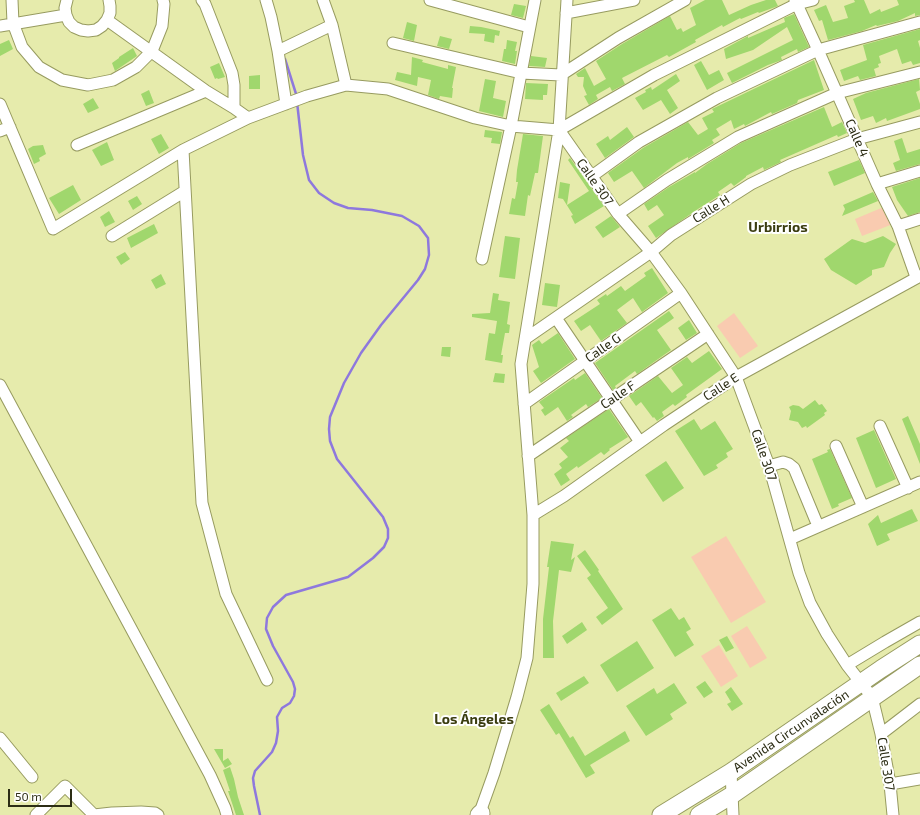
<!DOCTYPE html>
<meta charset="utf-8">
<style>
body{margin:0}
#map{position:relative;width:920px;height:815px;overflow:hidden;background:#e6ebac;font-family:"Exo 2",sans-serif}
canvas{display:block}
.scale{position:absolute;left:8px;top:789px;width:64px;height:18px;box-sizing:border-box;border:2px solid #2c2d15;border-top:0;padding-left:5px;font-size:12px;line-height:14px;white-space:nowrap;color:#2c2d15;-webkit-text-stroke:3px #fff;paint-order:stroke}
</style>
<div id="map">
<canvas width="920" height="815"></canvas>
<div class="scale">50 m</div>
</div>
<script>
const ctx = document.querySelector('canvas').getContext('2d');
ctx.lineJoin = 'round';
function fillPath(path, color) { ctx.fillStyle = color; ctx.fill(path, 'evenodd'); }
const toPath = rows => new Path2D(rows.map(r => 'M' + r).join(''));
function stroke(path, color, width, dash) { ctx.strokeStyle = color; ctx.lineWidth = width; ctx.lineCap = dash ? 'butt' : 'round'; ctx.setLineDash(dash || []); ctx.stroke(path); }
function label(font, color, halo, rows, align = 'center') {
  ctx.font = font + ' "Exo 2",sans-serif'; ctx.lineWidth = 4; ctx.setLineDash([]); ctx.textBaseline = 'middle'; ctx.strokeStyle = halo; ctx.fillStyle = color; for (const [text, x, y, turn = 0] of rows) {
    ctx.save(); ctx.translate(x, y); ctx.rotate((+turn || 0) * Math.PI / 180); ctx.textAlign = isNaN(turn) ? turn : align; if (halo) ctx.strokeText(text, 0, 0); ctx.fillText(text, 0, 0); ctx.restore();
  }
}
fillPath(toPath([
 [886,206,893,224,862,236,855,219],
 [734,313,758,346,740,358,717,326],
 [726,536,766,602,731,623,691,557],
 [747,626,767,658,750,668,731,636],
 [719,645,738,676,721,687,701,656]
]), '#f9cbb0');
stroke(toPath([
 [285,59,297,97],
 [260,815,254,786,253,778,255,771,272,752,276,743,278,731,277,717,282,708,290,703,294,696,295,689,293,682,273,646,266,629,267,618,273,607,286,595,348,577,373,558,384,547,388,538,388,529,383,517,337,459,330,441,329,429,330,417,344,383,361,353,381,325,418,280,425,269,429,255,428,238,419,226,402,216,372,210,348,208,334,203,319,193,309,180,303,155,297,102]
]), '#8e78dd', 2.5);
fillPath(toPath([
 [705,0,722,0,729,15,751,5,766,0,775,0,778,6,759,13,758,12,741,19,740,18,723,27,722,25,695,40,696,42,669,57,667,55,622,78,625,84,612,91,610,87,596,95,598,99,589,105,584,96,587,95,583,86,584,77,578,77,576,74,585,68,594,86,606,79,596,61,622,44,670,16,677,30,681,28,683,32,696,25,690,8],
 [854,0,864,0,870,14,880,9,881,12,899,5,897,0,920,0,920,15,915,16,915,13,898,21,877,26,876,25,862,31,828,40,822,20,819,21,814,10,826,5,833,22,848,18,844,6,855,2],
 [514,4,526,6,523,18,511,15],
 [794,14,809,47,798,52,797,49,781,57,782,60,768,65,732,83,727,73,793,40,787,27,753,50,726,59,724,49,748,36,748,38,785,22,784,18],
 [407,22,417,25,414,41,403,38],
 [470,26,481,27,500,31,499,36,495,35,494,43,484,41,485,34,469,33],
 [920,29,920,40,918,41,920,48,920,63,913,65,911,61,902,64,897,49,879,56,881,63,878,64,879,67,874,69,876,76,860,80,858,76,844,81,840,70,867,60,863,45],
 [440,36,452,39,449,49,437,46],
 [9,40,13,49,0,56,0,44],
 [507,40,517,42,515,51,517,51,515,64,502,61,504,49,506,49],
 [133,48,137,56,115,71,112,63,119,58,119,57],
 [531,56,547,58,545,67,529,66],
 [412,57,423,60,422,62,448,69,448,65,456,67,452,88,453,88,452,98,440,96,439,99,428,95,431,80,418,77,417,86,395,80,397,72,411,75],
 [814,60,824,90,798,100,797,103,772,114,771,112,745,126,744,124,734,129,731,120,716,129,720,135,712,140,714,143,688,159,688,157,677,163,644,188,632,171,614,182,608,173,643,148,688,122,698,135,708,129,702,118,714,112,712,109],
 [701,61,709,75,719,70,724,80,707,90,694,65],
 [219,63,225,77,218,79,217,78,215,79,210,67],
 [676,74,680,81,667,90,678,108,670,114,661,100,643,110,635,98,646,92,645,90,651,87,652,90],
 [260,75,260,89,249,89,249,76],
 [485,79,496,81,493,98,506,101,503,117,479,111],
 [919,79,920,90,916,92,920,104,920,109,887,121,886,118,876,123,873,116,861,120,853,99,866,93],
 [526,83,548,84,547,95,543,95,543,100,525,99],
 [149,90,154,103,146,106,141,94],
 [93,98,99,108,88,113,83,104],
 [824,107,832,127,842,122,847,133,838,137,837,135,780,160,781,162,764,170,763,167,746,176,746,177,734,186,731,183,718,192,720,195,698,209,656,238,648,226,664,215,657,205,648,211,644,204,669,187,695,172,695,173,707,164,741,143],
 [627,127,634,137,605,158,596,144,608,136,610,140],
 [485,130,502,132,500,144,491,143,492,138,484,137],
 [161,134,169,148,159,154,151,139],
 [523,134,543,136,538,173,535,173,530,196,528,195,525,216,509,214,512,198,515,199,518,182,516,182,517,170],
 [902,138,907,153,920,149,920,164,896,171,893,163,900,160,894,141],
 [107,142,114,160,101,166,92,150],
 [43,145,46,154,39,158,40,161,34,164,28,149,33,146],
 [570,158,604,206,575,224,571,216,573,215,563,199,558,198,560,182,570,184,567,205,589,191,568,160],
 [859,160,865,173,834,186,828,172],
 [920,178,920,212,908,216,897,200,892,187],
 [73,185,81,200,59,214,49,198],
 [873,192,878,201,842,216,845,209,843,205],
 [137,196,142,204,133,210,128,201],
 [109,211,115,222,105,227,100,217],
 [611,216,620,227,603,238,595,227],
 [154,224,158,233,131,248,127,238],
 [505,236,520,238,515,279,499,277],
 [883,236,896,244,890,253,884,267,872,270,872,275,856,285,831,270,824,259,852,239,865,243],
 [125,252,130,259,121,265,116,257],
 [652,268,668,293,642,312,633,298,617,310,627,323,601,341,590,325,581,331,574,321,600,304,597,300,606,294,607,296,621,286,625,291,646,276,644,273],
 [161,274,166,284,156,289,151,280],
 [545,283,560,285,557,307,542,305],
 [493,293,499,294,498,300,510,302,507,324,510,325,509,333,505,333,501,355,503,355,502,363,485,360,489,333,495,334,497,321,472,317,472,314,490,313],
 [669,311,674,318,657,330,671,350,637,374,635,371,615,386,616,388,613,390,595,363],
 [689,320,697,333,686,340,678,328],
 [558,333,575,359,541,383,533,371,539,367,532,345,539,340,542,344],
 [442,347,451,347,450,357,441,356],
 [709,351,722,369,686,395,687,397,675,406,673,404,662,412,664,416,657,421,654,417,653,418,641,402,636,406,629,396,658,376,672,393,683,385,671,368,687,357,692,363],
 [495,373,505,374,504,383,493,382],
 [585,373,602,398,588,407,586,404,571,415,573,417,567,421,558,407,545,416,541,410,544,408,539,402,574,378,575,380],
 [815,400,819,405,822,404,827,411,824,413,825,415,807,428,806,426,802,428,798,422,789,420,791,411,789,407,793,405,799,406,803,409],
 [609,409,628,437,609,449,610,450,604,455,601,452,578,468,577,466,566,474,570,480,561,486,554,474,562,468,559,464,568,457,560,448,569,441,566,438],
 [908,416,920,444,920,464,902,419],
 [694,419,701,430,715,421,733,449,726,453,728,457,716,465,718,468,704,476,675,431],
 [874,430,896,479,876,488,856,438],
 [830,449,852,498,838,504,839,506,832,509,812,459,828,452,827,450],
 [666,461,684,488,663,502,645,475],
 [912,509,918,521,887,534,890,540,877,546,868,524,878,515,881,523],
 [551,541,574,544,571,560,575,557,571,572,559,570,553,621,554,658,543,658,543,619,549,567,547,567],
 [585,550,599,570,598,571,623,609,602,625,596,617,608,608,587,578,591,575,577,556],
 [671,608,679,620,684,617,691,629,686,632,694,645,675,657,652,620],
 [582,622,587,630,567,644,562,636],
 [727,636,734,648,726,652,719,640],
 [637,641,654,668,617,692,600,665],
 [584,676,589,683,561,701,556,693],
 [705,681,713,692,704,698,696,687],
 [674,683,687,703,670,714,673,719,646,736,626,706,654,688,657,694],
 [731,687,743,704,732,711,727,704,731,702,725,692],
 [549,704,570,738,573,736,585,756,625,731,630,741,590,765,595,773,586,778,559,733,556,735,540,710],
 [214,749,223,749,223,761,228,758,232,764,225,768],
 [230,767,234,779,238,797,244,815,236,815,228,791,230,791,223,770]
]), '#a0d76d');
const minor = toPath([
 [12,0,13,23,22,47,39,67,62,80,88,85,113,80,136,67,152,51,162,26,164,4,163,0],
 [67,0,65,8,66,15,69,22,74,27,81,30,88,31,96,30,102,26,107,20,110,13,110,6,109,0],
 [202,0,205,4,232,73,234,85,234,108],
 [266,0,271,17,278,51,286,104],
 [323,0,332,25,346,85],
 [430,0,529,27],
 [795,0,818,50,877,184,898,226,916,277],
 [566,13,634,0],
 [107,20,206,91,234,108,248,118],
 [0,26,66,15],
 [393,43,521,73,561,75,618,38,685,0],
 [278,51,332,25],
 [0,104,53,229,183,150,248,118,307,96,346,85,388,89,475,118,511,126,559,130,654,75,797,4,813,0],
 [559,130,618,214,651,252,681,293,736,377,769,466,799,573,810,603,827,634,847,665,872,697,881,734,890,784,893,815],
 [0,131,10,127],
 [77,145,206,91],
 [183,150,202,503,226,594,267,680],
 [592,176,639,142,717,98,818,50,920,22],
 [877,184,920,171],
 [618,214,667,180,738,137,837,93,920,72],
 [898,226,920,219],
 [112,236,185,191],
 [482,259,511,126,535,0],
 [556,318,640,442],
 [525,339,651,252,671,235,751,184,790,165,857,139,920,122],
 [0,385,210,775,225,808,227,815],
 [524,404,681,293],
 [880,426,908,488],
 [836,446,863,507],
 [528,456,708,334],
 [769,466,783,462,789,464,794,468,818,526],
 [533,515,564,496,664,425,736,377,920,276],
 [790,539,920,482],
 [847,665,885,642,920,622],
 [881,734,920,704],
 [0,738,32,777],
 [731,772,733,815],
 [890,784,920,779],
 [36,815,65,786,94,815],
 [94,815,112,813,141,812,155,813,158,815],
 [479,815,494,773,517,697,527,658,533,584,533,515,521,364,559,130,567,0]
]);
const highway = toPath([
 [479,815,481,813],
 [661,815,731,772,881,669,920,644],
 [699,815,732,795,920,665]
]);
stroke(minor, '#979b60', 13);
stroke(highway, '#979b60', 19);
stroke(minor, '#fff', 11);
stroke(highway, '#fff', 17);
label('13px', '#2c2d15', '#fff', [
 ["Calle 4",857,138,66],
 ["Calle 307",595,182,55],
 ["Calle H",711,209,-32],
 ["Calle G",603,348,-35],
 ["Calle E",721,387,-33],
 ["Calle F",618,395,-34],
 ["Calle 307",764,455,71],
 ["Avenida Circunvalación",791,731,-34],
 ["Calle 307",886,764,81]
]);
label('bold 14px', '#3b3d10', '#fff', [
 ["Urbirrios",778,227],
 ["Los Ángeles",474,719]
]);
</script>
